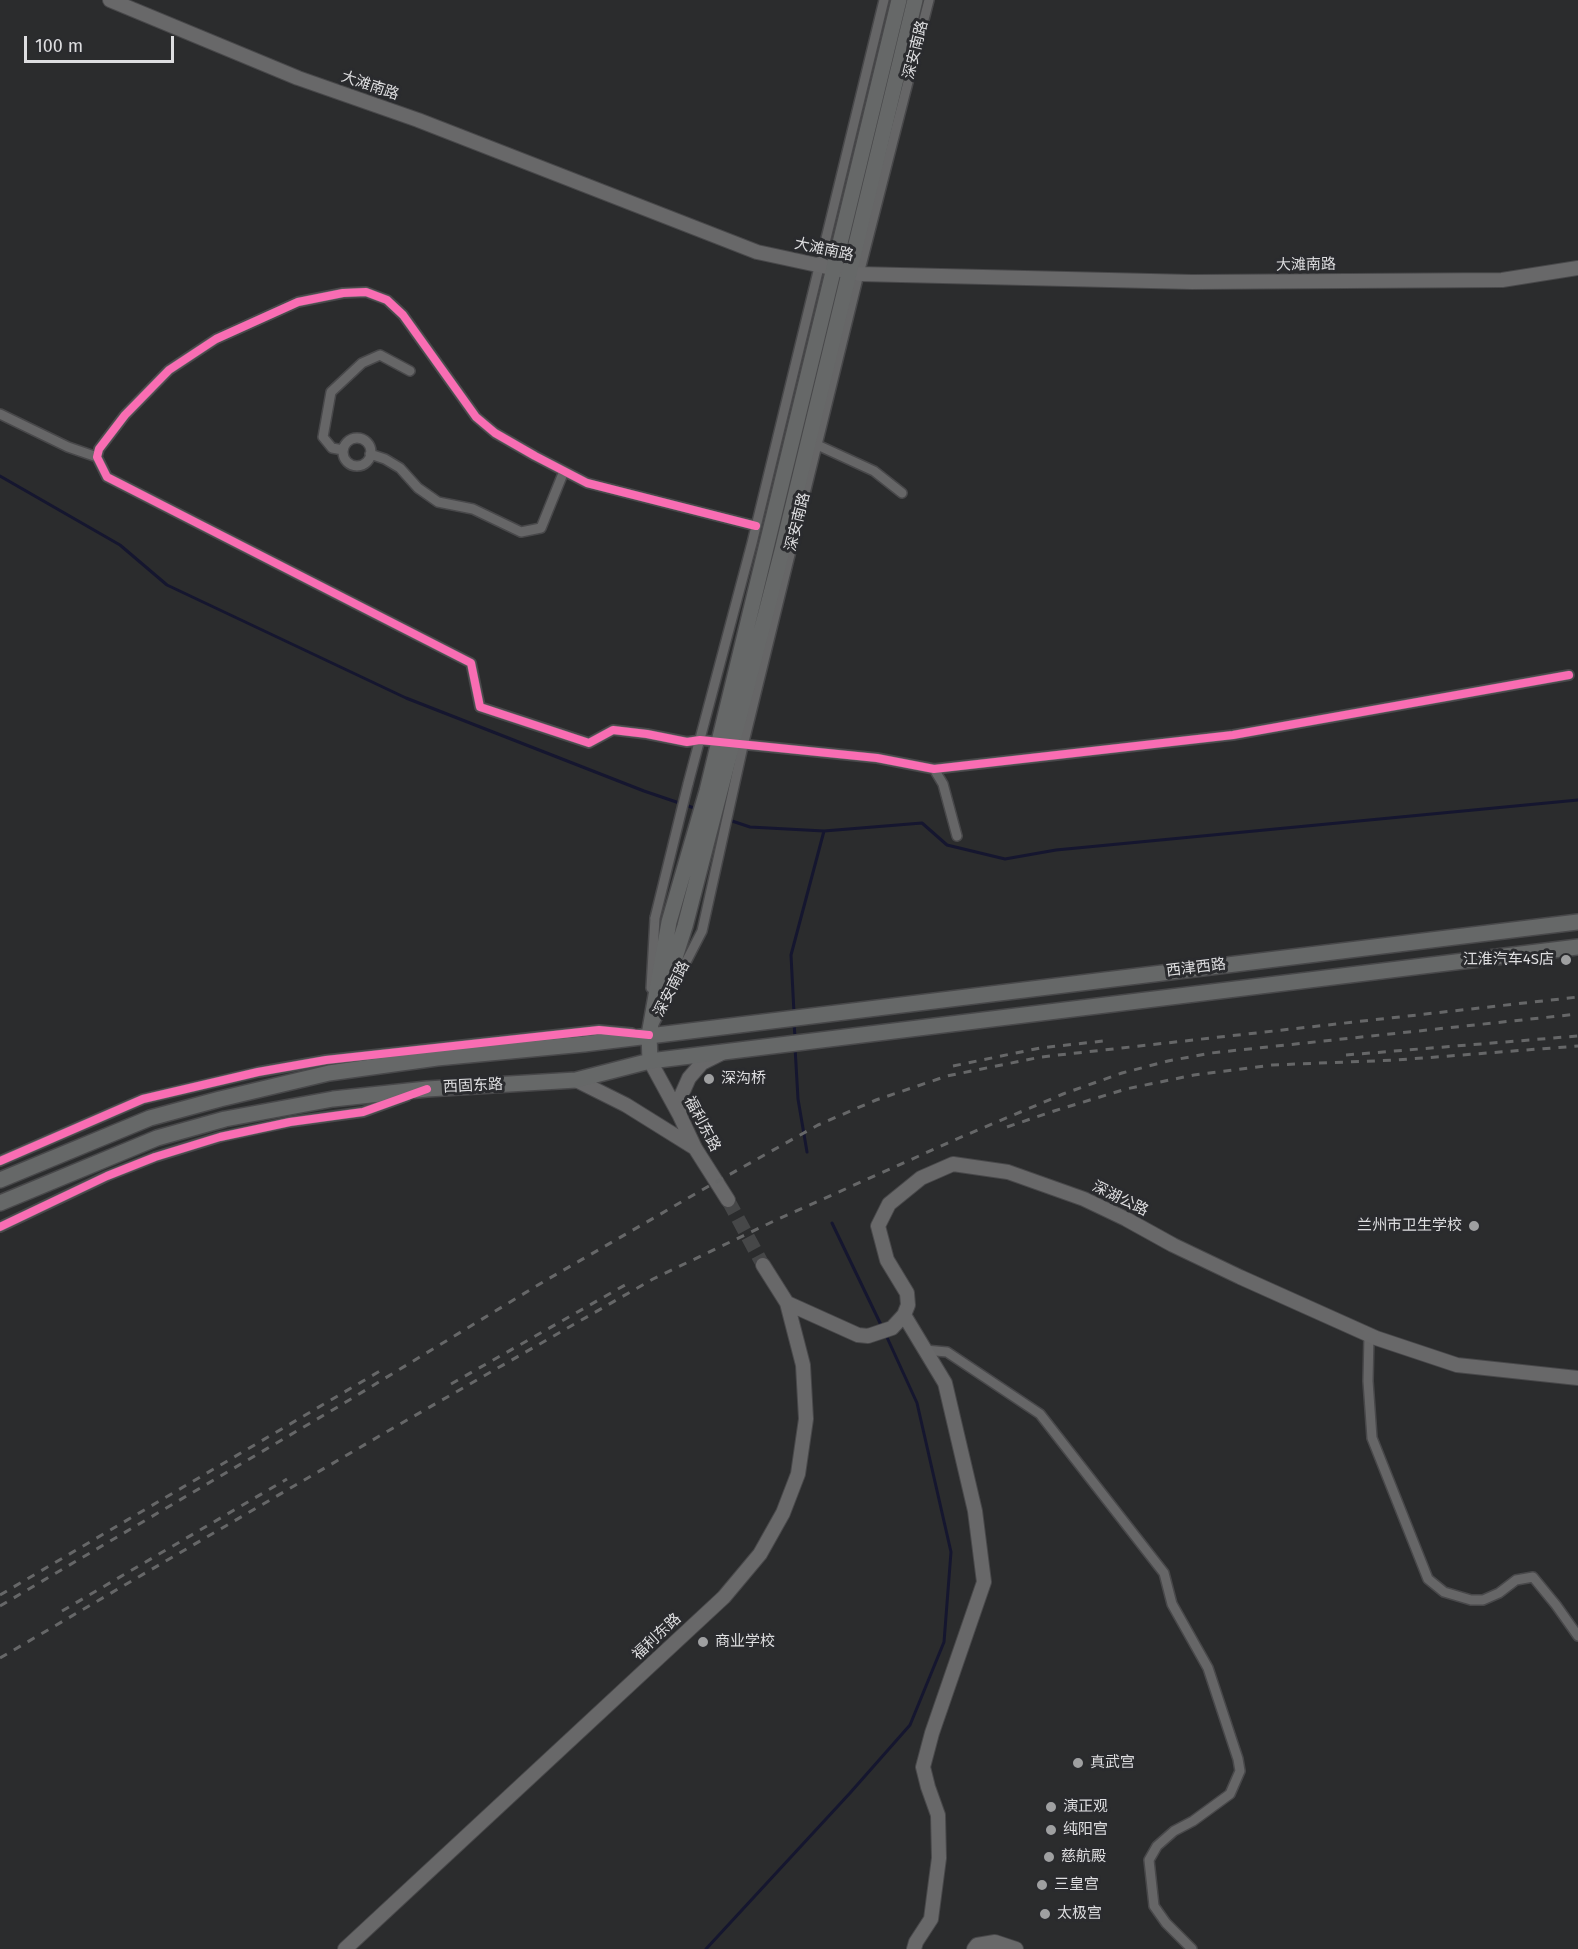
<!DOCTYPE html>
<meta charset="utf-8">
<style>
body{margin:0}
#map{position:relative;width:1578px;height:1949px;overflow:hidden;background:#2b2c2d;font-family:"Fira Sans",sans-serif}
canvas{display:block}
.scale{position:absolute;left:24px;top:36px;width:150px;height:27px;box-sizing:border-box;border:3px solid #dedee0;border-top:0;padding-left:8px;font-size:18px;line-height:21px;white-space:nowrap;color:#dedee0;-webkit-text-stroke:4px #2a2b2e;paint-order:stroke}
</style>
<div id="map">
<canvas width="1578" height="1949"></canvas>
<div class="scale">100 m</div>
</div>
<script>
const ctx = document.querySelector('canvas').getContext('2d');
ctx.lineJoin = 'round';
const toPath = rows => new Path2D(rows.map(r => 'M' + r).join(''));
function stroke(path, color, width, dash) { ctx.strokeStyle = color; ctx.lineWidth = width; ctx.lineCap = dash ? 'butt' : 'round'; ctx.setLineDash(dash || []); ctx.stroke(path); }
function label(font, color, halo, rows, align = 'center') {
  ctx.font = font + ' "Fira Sans","Noto Sans SC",sans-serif'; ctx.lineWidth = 6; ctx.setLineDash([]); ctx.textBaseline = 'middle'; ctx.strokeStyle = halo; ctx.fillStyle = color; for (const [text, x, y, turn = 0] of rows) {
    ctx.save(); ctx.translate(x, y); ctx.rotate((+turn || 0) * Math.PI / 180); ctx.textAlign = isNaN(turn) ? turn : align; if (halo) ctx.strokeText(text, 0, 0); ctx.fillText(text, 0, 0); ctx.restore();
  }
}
stroke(toPath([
 [0,476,120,545,167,585,406,698,644,791,697,809],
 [717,816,750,827,824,831,922,823,947,845,1005,859,1056,850,1578,800],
 [794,1013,791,955,824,831],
 [794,1023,795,1037],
 [795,1047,798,1099,807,1152],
 [832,1223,882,1327],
 [706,1949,850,1793,910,1725,944,1642,951,1552,917,1403,885,1333]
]), '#15162f', 3);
stroke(toPath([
 [728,1200,763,1265]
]), '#464748', 14, [14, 7]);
const street = toPath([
 [0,414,68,447,97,457],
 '343 452a14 14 0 1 1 28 0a14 14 0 1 1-28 0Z',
 [813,443,874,471,902,493],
 [343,450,332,448,323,437,331,392,362,363,380,355,410,371],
 [370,454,385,459,400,468,418,488,438,502,473,509,521,532,541,528,564,471],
 [756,526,587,483,535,456,495,433,476,417,403,315,387,300,366,292,343,293,298,302,216,339,169,370,125,415,99,449,97,457,107,477,471,663,480,707,589,743,613,730,647,734,687,742,700,740,877,758,934,769,1233,735,1569,675],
 [934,769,943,784,957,836],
 [688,784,752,543,884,0],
 [651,988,655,918],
 [655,1022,702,931,743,746,859,274,929,0],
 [0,1161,143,1099,258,1072,326,1060,599,1030,632,1033],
 [0,1227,107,1176,155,1157,220,1137,290,1122,363,1112,407,1096],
 [1369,1335,1368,1381,1372,1438,1428,1579,1444,1592,1471,1600,1483,1600,1499,1593,1516,1580,1533,1577,1556,1605,1578,1636],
 [925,1350,947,1352,1040,1414,1164,1573,1172,1604,1208,1668,1238,1759,1240,1771,1230,1794,1193,1821,1174,1831,1157,1846,1149,1860,1154,1906,1166,1923,1192,1949]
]);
const secondary = toPath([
 [110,0,298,78,418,120,757,252,859,274,1192,282,1502,280,1578,268],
 [650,1061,680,1116,695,1148,728,1200],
 [576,1080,626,1105,695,1148],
 [680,1116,681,1096,689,1078,702,1063,720,1054],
 [787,1303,858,1335,868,1336,892,1328,904,1315,908,1305,907,1293,887,1260,878,1226,889,1204,921,1178,953,1164,1008,1172,1084,1199,1126,1219,1173,1245,1240,1277,1376,1338,1457,1365,1578,1378],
 [904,1315,945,1383,975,1511,984,1582,932,1733,923,1767,928,1787,938,1815,939,1858,931,1919,916,1942,914,1949],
 [345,1949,724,1597,760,1554,783,1513,798,1474,806,1419,803,1365,787,1303,763,1265],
 [974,1949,977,1945,995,1942,1016,1949]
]);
const primary = toPath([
 [666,986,685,926,782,551,915,0],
 [650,1061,649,1035,669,922,707,791,899,0],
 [0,1180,150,1118,220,1099,329,1073,437,1058,584,1044,1578,922],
 [0,1203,157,1138,225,1119,333,1099,427,1089,576,1080,650,1061,1578,947]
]);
stroke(street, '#48484a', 12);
stroke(secondary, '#48484a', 16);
stroke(primary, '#48484a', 18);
stroke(street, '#666667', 9);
stroke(secondary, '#686869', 14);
stroke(primary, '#666868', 15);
stroke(toPath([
 [1346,1055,1578,1036],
 [953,1066,1040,1048,1103,1041],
 [1007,1127,1054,1111,1126,1089,1194,1075,1272,1065,1397,1060,1578,1046],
 [451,1384,625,1285],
 [0,1595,380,1371],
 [0,1606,341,1405,543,1282,709,1186,818,1125,876,1100,947,1076,1041,1057,1578,997],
 [62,1611,287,1479],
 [0,1658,388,1431,653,1279,774,1221,959,1138,1063,1094,1122,1073,1168,1061,1211,1053,1578,1014]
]), '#666768', 3, [8, 8]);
const streetBridge = toPath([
 [655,918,688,784]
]);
stroke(streetBridge, '#48484a', 12, []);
stroke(streetBridge, '#666667', 9);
stroke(toPath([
 [756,526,587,483,535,456,495,433,476,417,403,315,387,300,366,292,343,293,298,302,216,339,169,370,125,415,99,449,97,457,107,477,471,663,480,707,589,743,613,730,647,734,687,742,700,740,877,758,934,769,1233,735,1569,675],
 [0,1161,143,1099,258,1072,326,1060,599,1030,649,1035],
 [0,1227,107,1176,155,1157,220,1137,290,1122,363,1112,427,1089]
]), '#f96db3', 8);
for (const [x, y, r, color] of [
 [1566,960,6,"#9fa0a1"],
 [709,1079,6,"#9fa0a1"],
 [1474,1226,6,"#9fa0a1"],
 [703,1642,6,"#9fa0a1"],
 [1078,1763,6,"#9fa0a1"],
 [1051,1807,6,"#9fa0a1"],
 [1051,1830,6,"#9fa0a1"],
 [1049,1857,6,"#9fa0a1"],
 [1042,1885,6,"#9fa0a1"],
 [1045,1914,6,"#9fa0a1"]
]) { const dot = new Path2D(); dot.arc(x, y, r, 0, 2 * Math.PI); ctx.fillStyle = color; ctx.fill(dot); stroke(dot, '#2a2b2e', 2); }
label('15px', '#dedee0', '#2a2b2e', [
 ["深安南路",916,50,-76],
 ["大滩南路",370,86,19],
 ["大滩南路",824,250,12],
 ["大滩南路",1306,265,-1],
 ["深安南路",798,522,-76],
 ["西津西路",1196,968,-7],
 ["深安南路",672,989,-63],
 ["西固东路",473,1086,-3],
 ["福利东路",702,1124,62],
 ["深湖公路",1120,1199,26],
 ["福利东路",657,1637,-43]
]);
label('15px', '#dedee0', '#2a2b2e', [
 ["江淮汽车4S店",1554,960,"right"],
 ["深沟桥",721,1079],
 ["兰州市卫生学校",1462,1226,"right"],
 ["商业学校",715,1642],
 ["真武宫",1090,1763],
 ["演正观",1063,1807],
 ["纯阳宫",1063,1830],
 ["慈航殿",1061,1857],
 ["三皇宫",1054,1885],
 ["太极宫",1057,1914]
], 'left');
</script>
